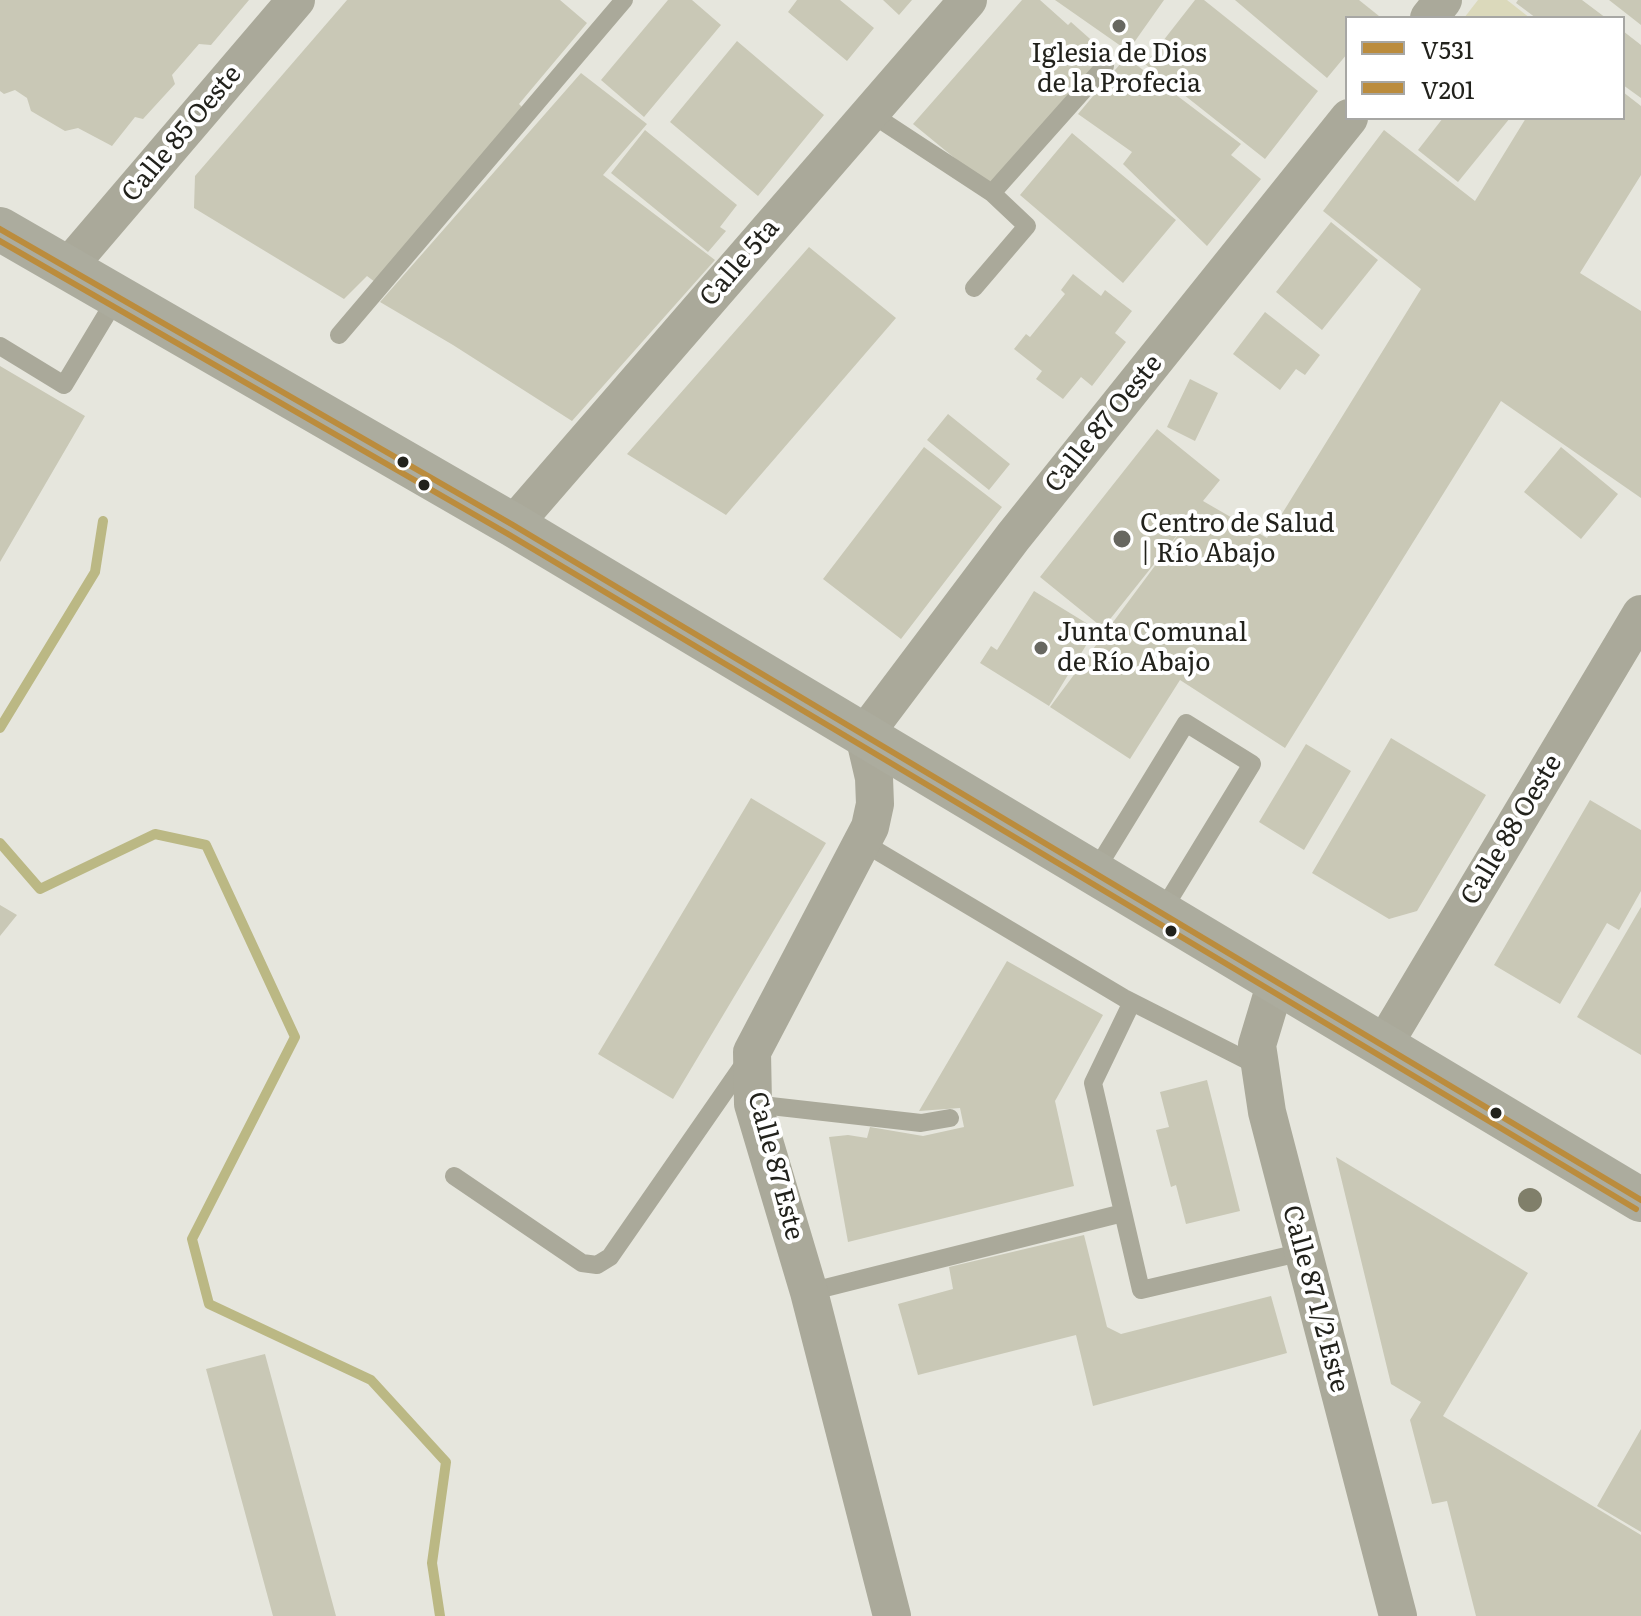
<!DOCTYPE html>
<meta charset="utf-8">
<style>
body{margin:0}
#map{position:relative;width:1641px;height:1616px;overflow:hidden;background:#e6e6dd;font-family:Literata,serif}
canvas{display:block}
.legend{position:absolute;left:1345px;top:16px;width:280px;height:104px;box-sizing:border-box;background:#fff;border:2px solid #a7a7a4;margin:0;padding:10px 14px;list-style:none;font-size:24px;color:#22221c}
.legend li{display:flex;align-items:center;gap:16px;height:40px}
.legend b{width:40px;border:2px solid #a7a7a4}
</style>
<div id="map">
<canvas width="1641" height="1616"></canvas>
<ul class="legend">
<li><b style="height:10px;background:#bb8c3d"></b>V531</li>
<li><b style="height:10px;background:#bb8c3d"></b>V201</li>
</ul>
</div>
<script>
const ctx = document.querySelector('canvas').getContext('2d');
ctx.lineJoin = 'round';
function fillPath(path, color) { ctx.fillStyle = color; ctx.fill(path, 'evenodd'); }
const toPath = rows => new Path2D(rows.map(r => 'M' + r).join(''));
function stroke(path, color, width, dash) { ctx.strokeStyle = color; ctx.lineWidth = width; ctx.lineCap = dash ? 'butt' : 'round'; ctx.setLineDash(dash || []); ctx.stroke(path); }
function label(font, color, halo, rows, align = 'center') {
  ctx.font = font + ' Literata,serif'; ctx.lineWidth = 8; ctx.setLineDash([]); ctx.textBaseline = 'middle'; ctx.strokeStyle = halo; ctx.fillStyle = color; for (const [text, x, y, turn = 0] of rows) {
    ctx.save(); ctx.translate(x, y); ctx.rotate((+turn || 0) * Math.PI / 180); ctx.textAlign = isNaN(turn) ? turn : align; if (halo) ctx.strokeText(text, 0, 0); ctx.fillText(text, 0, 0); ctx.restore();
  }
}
fillPath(toPath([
 [1478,0,1507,0,1530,18,1464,18]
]), '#dbd9bb');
stroke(toPath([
 [0,728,95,572,103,521],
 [0,843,40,889,155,834,206,845,295,1037,192,1239,209,1304,371,1380,446,1462,432,1563,440,1616]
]), '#bbb884', 10);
fillPath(toPath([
 [0,0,249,0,211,45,199,44,172,75,175,84,143,119,135,117,112,146,78,128,65,131,31,111,27,98,15,90,4,94,0,91],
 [347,0,560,0,587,23,519,104,525,110,375,282,367,276,344,299,194,208,195,176],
 [668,0,692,0,721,25,644,117,601,80],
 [797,0,840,0,874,28,847,61,788,12],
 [883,0,912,0,899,15],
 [1022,0,1040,0,1068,25,1071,22,1107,54,990,187,913,124],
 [1055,0,1164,0,1128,51],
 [1195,0,1204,0,1318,91,1265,159,1145,64],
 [1235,0,1359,0,1379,16,1347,18,1347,54,1327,78],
 [1518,0,1582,0,1606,18,1536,18,1516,3],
 [1609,0,1641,0,1641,25],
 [1623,31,1641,45,1641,98,1623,85],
 [737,41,824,115,758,196,670,122],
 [1126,57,1241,144,1231,155,1261,179,1207,246,1123,164,1132,152,1078,114],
 [581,73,647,124,603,175,715,260,572,421,453,345,380,302],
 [1623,92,1641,106,1641,175,1580,273,1641,311,1641,498,1501,401,1285,748,1180,680,1130,759,1050,707,1186,524,1103,628,1040,577,1157,429,1220,480,1203,501,1267,538,1421,289,1323,211,1384,130,1475,201,1526,118,1623,118],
 [1443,118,1510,118,1458,182,1418,150],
 [645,130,737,205,720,227,726,231,708,252,611,173],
 [1072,133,1176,220,1123,283,1020,195],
 [1331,222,1378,260,1322,330,1276,292],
 [809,247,896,318,726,515,627,454],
 [1073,274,1101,296,1105,290,1132,311,1115,333,1126,342,1092,386,1081,377,1063,399,1036,379,1042,371,1014,349,1026,334,1030,337,1065,294,1061,290],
 [1265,312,1320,355,1305,375,1296,369,1280,390,1233,354],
 [0,366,85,416,0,562],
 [1190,379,1218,393,1195,441,1167,427],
 [948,414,1010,464,989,490,927,440],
 [924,447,1002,507,901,639,823,579],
 [1561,447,1618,494,1581,539,1524,492],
 [1034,591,1096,629,1049,706,980,663,991,646,997,650],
 [1391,738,1486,795,1417,911,1389,919,1312,873],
 [1306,744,1351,771,1304,850,1259,822],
 [751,798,826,843,673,1099,598,1054],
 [1590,800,1641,830,1641,891,1619,930,1607,923,1560,1004,1494,965],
 [0,905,17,915,0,936],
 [1641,907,1641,1055,1577,1017],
 [1007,961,1103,1015,1055,1101,1074,1186,848,1242,829,1137,848,1135,867,1138,870,1127,923,1136,964,1127,960,1108,919,1111],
 [1207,1080,1240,1211,1186,1224,1176,1185,1171,1187,1156,1130,1169,1127,1160,1092],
 [1336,1157,1528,1273,1443,1416,1641,1535,1641,1616,1476,1616,1447,1501,1432,1504,1410,1420,1421,1402,1391,1384],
 [1084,1235,1107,1327,1121,1334,1271,1296,1287,1353,1093,1406,1076,1335,918,1375,898,1304,953,1289,949,1267],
 [265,1354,336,1616,273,1616,206,1369],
 [1641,1429,1641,1532,1597,1506]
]), '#c9c8b6');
stroke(toPath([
 [870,113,992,193,1105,66],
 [974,288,1027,226,992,193],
 [339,335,624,0],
 [0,346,64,385,117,297],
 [862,842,1124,998,1260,1067],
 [1094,873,1186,723,1252,764,1161,913],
 [1132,1002,1093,1083,1141,1290,1303,1252],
 [753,1104,921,1123,950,1118],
 [454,1176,582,1263,597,1265,610,1257,746,1061],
 [809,1292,1123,1213]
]), '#aaa99a', 18);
stroke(toPath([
 [1429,18,1443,0],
 [67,268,296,0],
 [513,525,968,0],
 [1276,982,1257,1045,1267,1112,1398,1616],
 [1383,1046,1641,614],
 [892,1616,809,1292,753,1104,752,1052,870,827,875,804,874,778,864,735,1013,537,1349,118]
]), '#aaa99a', 38);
stroke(toPath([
 [0,229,513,525,1641,1200]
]), '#acac9e', 44);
stroke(toPath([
 [0,229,513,525,1641,1200]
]), '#bb8c3d', 6);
stroke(toPath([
 [0,241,508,534,1636,1209]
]), '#bb8c3d', 6);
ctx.fillStyle = '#807f6a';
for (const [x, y] of [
 [1530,1200]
]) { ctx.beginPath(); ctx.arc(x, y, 12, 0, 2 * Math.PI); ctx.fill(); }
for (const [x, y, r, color] of [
 [1119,26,8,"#676760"],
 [403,462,7,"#22221c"],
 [424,485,7,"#22221c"],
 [1122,539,10,"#676760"],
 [1041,648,8,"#676760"],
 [1171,931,7,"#22221c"],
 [1496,1113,7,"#22221c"]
]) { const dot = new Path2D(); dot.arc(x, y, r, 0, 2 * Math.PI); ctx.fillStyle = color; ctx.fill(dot); stroke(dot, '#fff', 3); }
label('26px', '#22221c', '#fff', [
 ["Iglesia de Dios",1119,54,"center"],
 ["de la Profecia",1119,84,"center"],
 ["Centro de Salud",1140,524],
 ["| Río Abajo",1140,554],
 ["Junta Comunal",1057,633],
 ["de Río Abajo",1057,663]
], 'left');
label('26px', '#22221c', '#fff', [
 ["Calle 85 Oeste",182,134,-50],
 ["Calle 5ta",740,263,-49],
 ["Calle 87 Oeste",1104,424,-51],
 ["Calle 88 Oeste",1512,830,-59],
 ["Calle 87 Este",775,1166,75],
 ["Calle 87 1/2 Este",1315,1299,75]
]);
</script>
